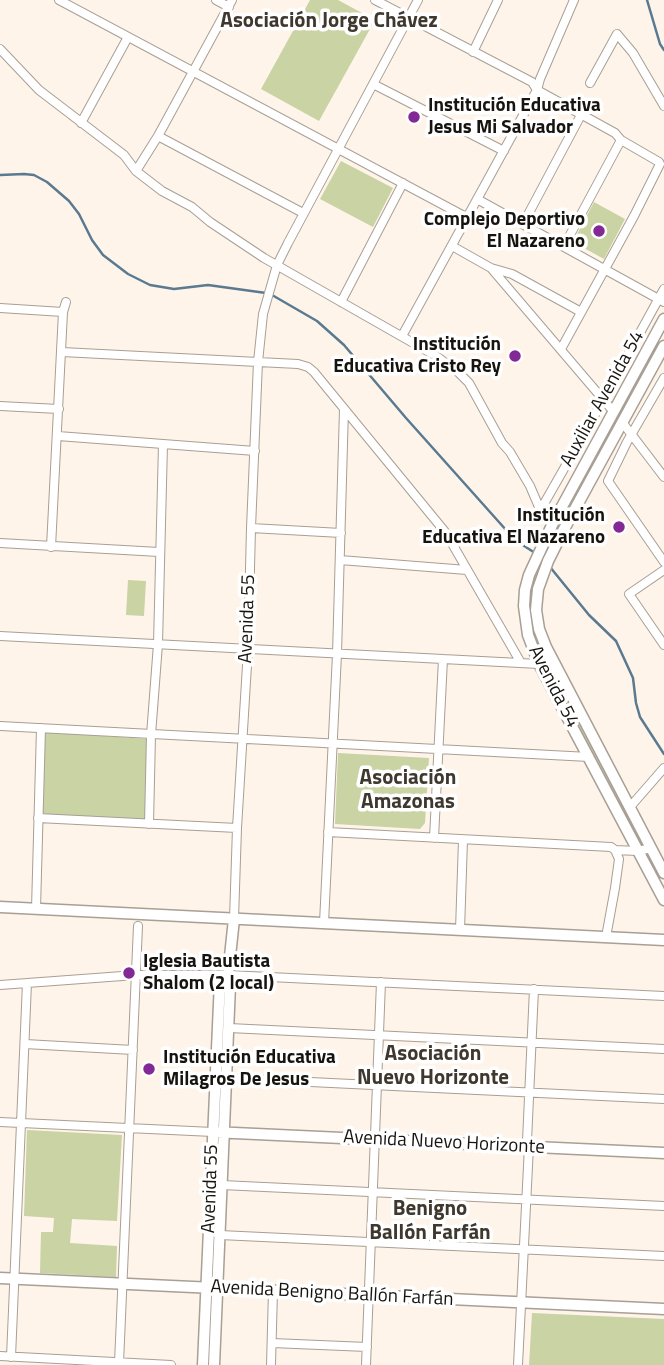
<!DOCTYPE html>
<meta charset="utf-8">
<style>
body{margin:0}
canvas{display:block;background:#fef4e9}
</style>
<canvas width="664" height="1365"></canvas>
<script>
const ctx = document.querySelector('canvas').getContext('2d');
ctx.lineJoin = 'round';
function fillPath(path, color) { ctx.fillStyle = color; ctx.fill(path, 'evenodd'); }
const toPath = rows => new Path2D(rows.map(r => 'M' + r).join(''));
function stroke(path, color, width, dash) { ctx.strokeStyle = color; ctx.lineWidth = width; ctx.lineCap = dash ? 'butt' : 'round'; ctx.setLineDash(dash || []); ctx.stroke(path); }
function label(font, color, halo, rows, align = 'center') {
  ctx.font = font + ' "Titillium Web",sans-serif'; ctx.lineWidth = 7; ctx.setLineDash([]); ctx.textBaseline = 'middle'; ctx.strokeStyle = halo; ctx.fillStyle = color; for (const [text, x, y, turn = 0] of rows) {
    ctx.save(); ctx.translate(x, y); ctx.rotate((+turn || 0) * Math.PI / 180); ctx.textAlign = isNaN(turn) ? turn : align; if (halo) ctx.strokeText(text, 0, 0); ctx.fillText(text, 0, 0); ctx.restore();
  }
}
fillPath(toPath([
 [310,0,338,0,375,20,319,121,261,89],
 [341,161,393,188,373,227,320,199],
 [594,202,625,219,604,259,573,242],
 [128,580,146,581,144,616,126,615],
 [530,607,532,607,637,830,632,830,538,650,534,643],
 [45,732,148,739,145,821,42,816],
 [338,753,429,758,425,823,420,829,335,824],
 [27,1130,122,1135,117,1221,72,1219,70,1243,117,1246,116,1277,40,1273,41,1232,53,1232,54,1218,24,1216],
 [532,1313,664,1319,664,1365,529,1365]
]), '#c9d3a3');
stroke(toPath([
 [647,0,660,44,664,50],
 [0,175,24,174,34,175,47,182,69,201,79,214,92,240,103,255,128,274,150,285,174,289,208,285,266,293],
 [272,295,317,321,344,345,406,418,515,540,535,553],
 [550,567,589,615,616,641,633,678,636,703,640,717,664,754]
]), '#5a7a92', 2.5);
const street = toPath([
 [59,0,466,217],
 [216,0,229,7],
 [375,0,532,82,537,90,615,133,621,140,659,162,660,164,634,216,561,349],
 [0,49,39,90,124,155,136,171,162,191,192,207,210,222,264,258,436,356,458,372,469,383,502,443,510,452,530,486,542,514,553,523],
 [473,52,498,0],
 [590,83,617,34,633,53,664,106],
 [373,84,504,151],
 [81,123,128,37],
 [158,136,303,213],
 [136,171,158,136,232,0],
 [477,199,664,302],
 [523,224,581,115],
 [452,246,491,268,613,411],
 [564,246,621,140],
 [491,268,512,274,581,312],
 [341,302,403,183],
 [0,308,63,312],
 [402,336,537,90,540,79,574,0],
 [62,352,258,362,298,364,308,367,314,372,446,533,521,663],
 [664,378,627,442,608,481,664,562],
 [0,406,59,409],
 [622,422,664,477],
 [58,436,255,451],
 [541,509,598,409,664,289],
 [251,528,341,533],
 [0,543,159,552],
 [51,547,63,312,66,302],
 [340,560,467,570],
 [664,570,629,594,664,645],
 [0,636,539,664],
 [0,726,589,757],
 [630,807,664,768],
 [38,818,237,828],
 [149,824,151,735,158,644,163,444],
 [328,832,611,847,615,850,638,851,651,848],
 [434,838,443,659],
 [36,909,41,728],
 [234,919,237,828,248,649,251,528,258,362,263,314,277,265,288,243,418,0],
 [324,923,337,654,344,409],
 [460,930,463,840],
 [606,937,615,888,619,859,615,850],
 [0,985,136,975,228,975,664,996],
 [229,1028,664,1049],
 [25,1044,133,1050],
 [227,1078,664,1099],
 [0,1122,213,1132],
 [222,1185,664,1206],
 [220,1235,664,1256],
 [272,1343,367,1347],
 [0,1356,171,1365],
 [11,1357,27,983],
 [119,1363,138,926],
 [271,1365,273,1291],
 [366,1365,381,982],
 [518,1365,529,1146,527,1141,534,989]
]);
const secondary = toPath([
 [664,319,553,523,529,575,525,590,524,606,528,635,539,664,664,900],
 [664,346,563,531,548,561,538,589,536,610,539,629,546,647,664,873],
 [0,907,664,940],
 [213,1132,664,1153],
 [0,1278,664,1309],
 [203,1365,220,981,228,975],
 [214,1365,230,985,228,975,234,919]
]);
stroke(street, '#a89f95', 10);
stroke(secondary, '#a89f95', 13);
stroke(street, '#fff', 8);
stroke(secondary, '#fff', 10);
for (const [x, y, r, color] of [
 [414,117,7,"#822996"],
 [599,231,7,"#822996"],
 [515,356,7,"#822996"],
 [619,527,7,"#822996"],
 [129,973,7,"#822996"],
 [149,1069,7,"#822996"]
]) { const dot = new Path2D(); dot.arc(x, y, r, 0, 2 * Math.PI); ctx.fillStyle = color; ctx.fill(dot); stroke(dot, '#fff', 2.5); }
label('bold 19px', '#171410', '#fff', [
 ["Institución Educativa",428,106],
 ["Jesus Mi Salvador",428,128],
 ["Complejo Deportivo",585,220,"right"],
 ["El Nazareno",585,242,"right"],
 ["Institución",501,345,"right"],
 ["Educativa Cristo Rey",501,367,"right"],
 ["Institución",605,516,"right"],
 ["Educativa El Nazareno",605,538,"right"],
 ["Iglesia Bautista",143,962],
 ["Shalom (2 local)",143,984],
 ["Institución Educativa",163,1058],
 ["Milagros De Jesus",163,1080]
], 'left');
label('19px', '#171410', '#fff', [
 ["Auxiliar Avenida 54",603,399,-61],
 ["Avenida 55",248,619,-88],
 ["Avenida 54",553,687,63],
 ["Avenida Nuevo Horizonte",444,1143,3],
 ["Avenida 55",211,1189,-88],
 ["Avenida Benigno Ballón Farfán",332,1294,3]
]);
label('bold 21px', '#3f382f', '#fff', [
 ["Asociación Jorge Chávez",329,22],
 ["Asociación",408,779],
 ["Amazonas",408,803],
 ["Asociación",433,1055],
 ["Nuevo Horizonte",433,1079],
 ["Benigno",430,1210],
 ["Ballón Farfán",430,1234]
]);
</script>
